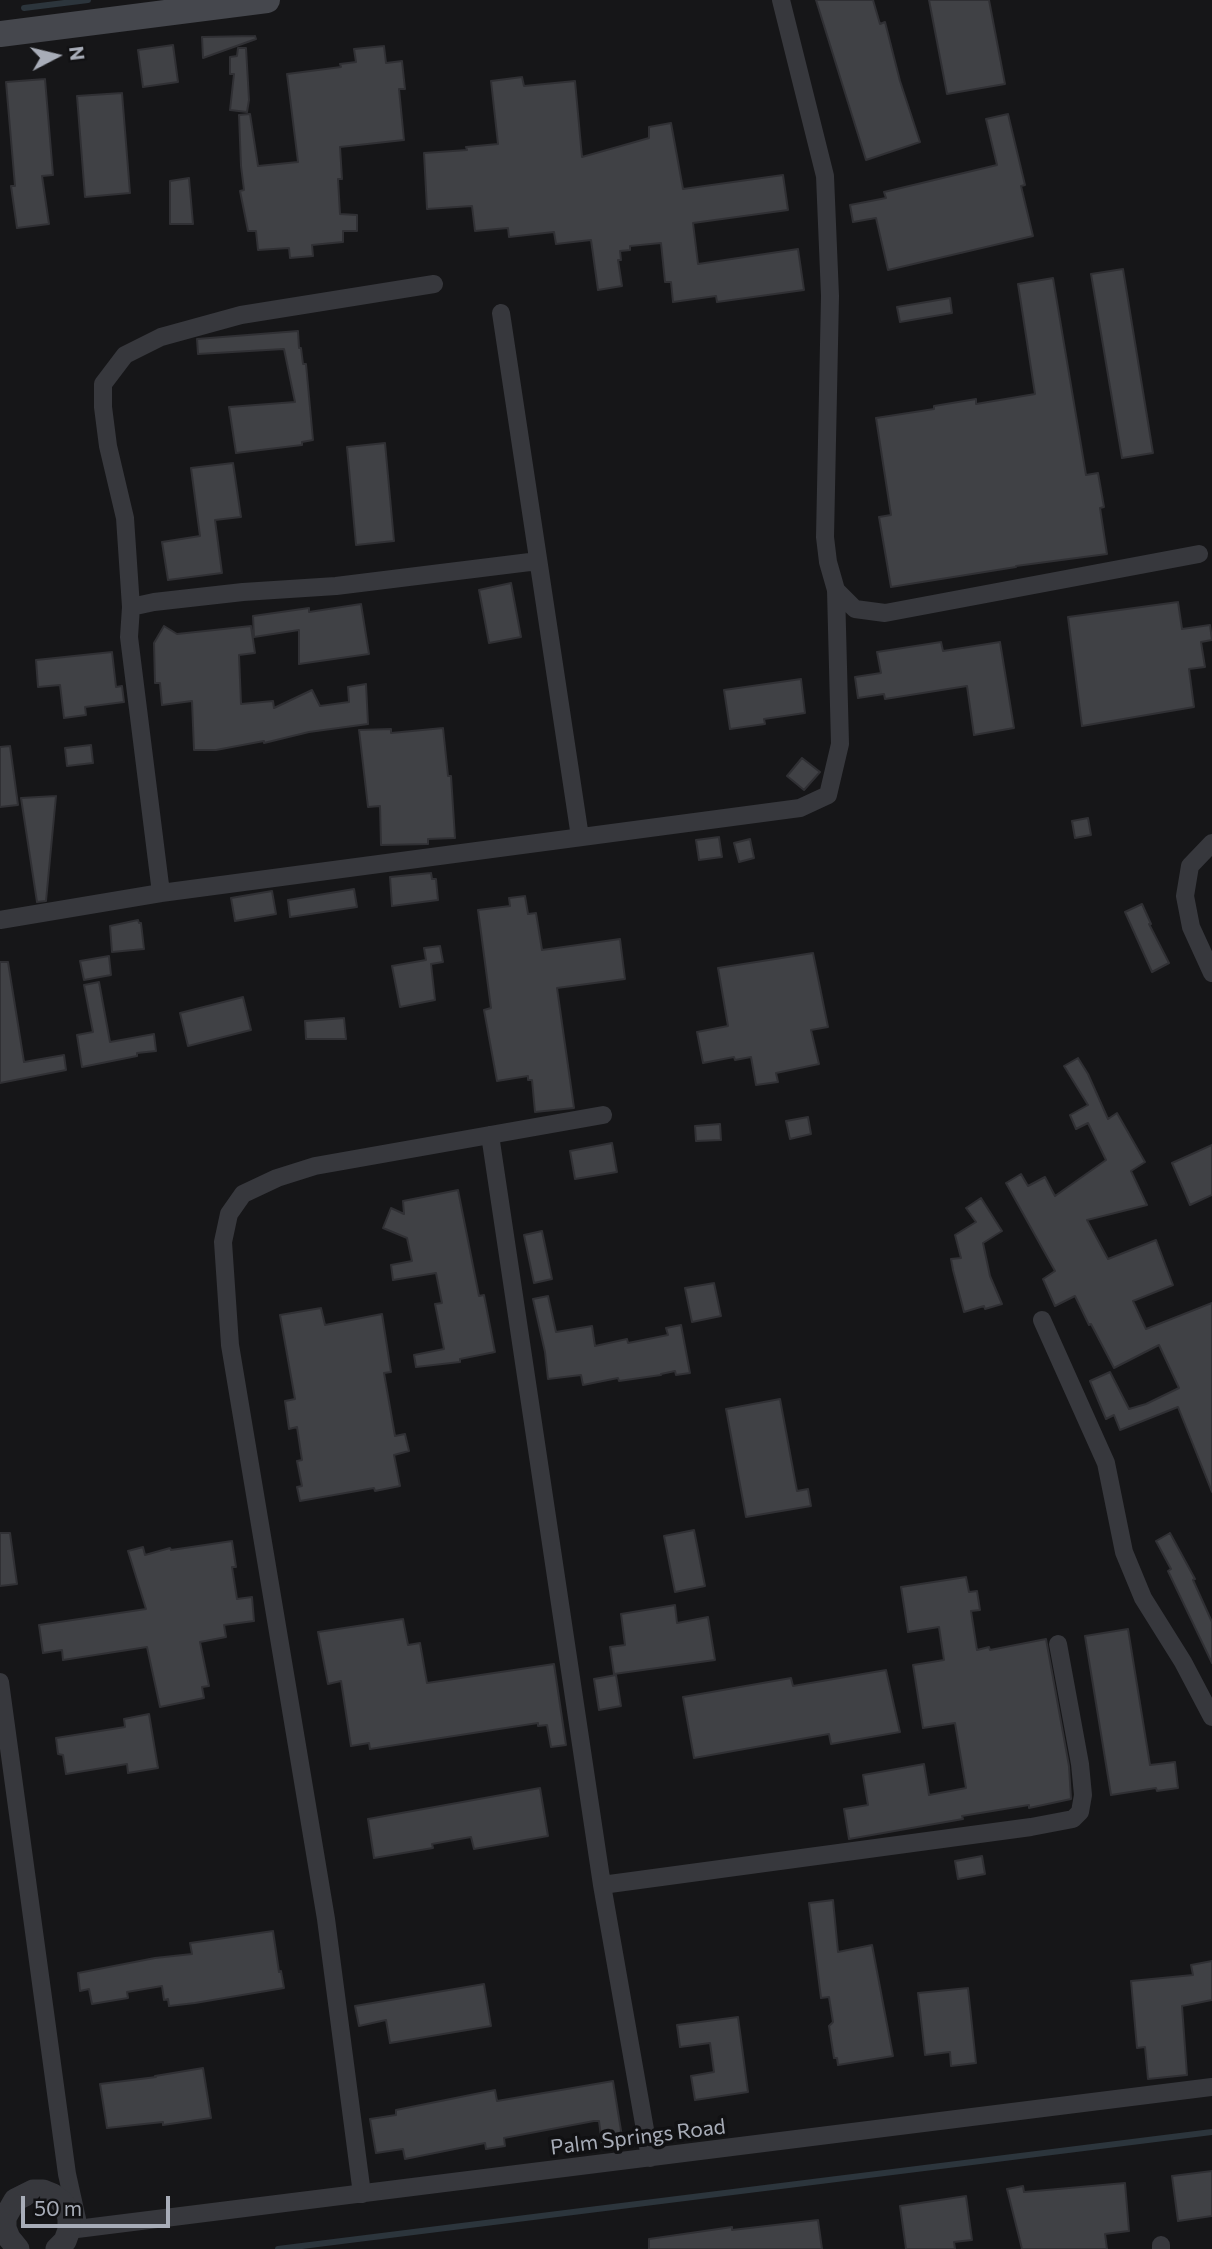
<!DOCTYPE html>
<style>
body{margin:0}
#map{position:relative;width:1212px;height:2249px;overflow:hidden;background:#161618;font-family:Commissioner,sans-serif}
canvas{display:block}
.north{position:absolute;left:21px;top:21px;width:70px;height:70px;-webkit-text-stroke:5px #111113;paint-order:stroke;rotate:83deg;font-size:19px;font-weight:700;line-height:28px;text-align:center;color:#a8adb8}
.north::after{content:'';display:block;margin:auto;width:24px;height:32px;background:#a8adb8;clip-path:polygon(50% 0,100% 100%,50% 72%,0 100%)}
.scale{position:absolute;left:21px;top:2196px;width:149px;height:32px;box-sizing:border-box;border:4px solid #a8adb8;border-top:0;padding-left:9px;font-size:21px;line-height:24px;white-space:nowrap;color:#a8adb8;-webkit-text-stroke:5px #111113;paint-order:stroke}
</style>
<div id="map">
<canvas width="1212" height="2249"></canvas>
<div class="north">N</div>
<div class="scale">50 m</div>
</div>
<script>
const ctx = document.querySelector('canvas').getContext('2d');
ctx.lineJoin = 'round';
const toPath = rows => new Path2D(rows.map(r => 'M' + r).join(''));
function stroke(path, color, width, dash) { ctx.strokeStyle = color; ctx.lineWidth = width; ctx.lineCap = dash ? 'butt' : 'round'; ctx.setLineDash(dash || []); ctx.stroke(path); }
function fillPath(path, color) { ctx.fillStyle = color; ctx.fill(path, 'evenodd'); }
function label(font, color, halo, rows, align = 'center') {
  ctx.font = font + ' Commissioner,sans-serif'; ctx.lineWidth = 7; ctx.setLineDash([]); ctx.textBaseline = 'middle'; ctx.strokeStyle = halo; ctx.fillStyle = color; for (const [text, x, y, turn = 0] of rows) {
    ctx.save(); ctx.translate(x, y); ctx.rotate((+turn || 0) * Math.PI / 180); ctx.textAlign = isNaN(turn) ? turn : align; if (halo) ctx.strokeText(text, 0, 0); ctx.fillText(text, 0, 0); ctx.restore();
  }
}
stroke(toPath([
 [24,8,88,0],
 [278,2249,1212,2132]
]), '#2c353c', 6);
const building = toPath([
 [816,0,873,0,880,24,885,22,900,81,920,142,866,160,816,0],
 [929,0,989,0,1005,84,947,94,929,0],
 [255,36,256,39,203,58,202,37,255,36],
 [173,45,178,82,143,87,138,50,173,45],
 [384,46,386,63,402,61,405,89,399,89,404,140,340,147,342,179,338,179,340,214,357,215,357,231,343,231,343,242,312,245,313,256,290,258,289,248,258,250,256,231,248,231,240,191,244,190,241,166,239,115,250,114,258,166,298,162,287,74,341,67,340,64,356,62,354,49,384,46],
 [238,48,246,48,249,100,247,112,230,110,234,74,230,74,230,57,237,56,238,48],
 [522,77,524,86,575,81,582,157,649,138,649,127,671,123,683,189,783,175,788,210,693,223,698,264,798,249,804,290,717,302,716,296,673,302,671,282,665,282,661,243,630,246,630,250,620,251,621,260,618,260,622,286,598,290,591,240,556,244,554,232,509,237,508,228,475,231,472,206,427,209,424,153,467,150,466,147,498,144,491,81,522,77],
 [45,79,53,175,42,176,49,224,17,228,11,186,15,186,6,82,45,79],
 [122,93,130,193,85,197,77,96,122,93],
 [1008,114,1025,185,1021,186,1033,236,888,270,876,218,853,222,850,205,886,198,884,192,997,165,986,119,1008,114],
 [189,178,193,224,170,224,170,181,189,178],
 [1123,269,1153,453,1122,458,1091,274,1123,269],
 [1053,278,1086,475,1098,473,1104,507,1100,508,1107,554,1016,566,1016,567,891,587,879,517,891,515,876,418,934,409,934,406,976,399,976,404,1035,394,1018,284,1053,278],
 [950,298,952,313,900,322,897,307,950,298],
 [298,331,299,348,301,348,303,364,306,364,313,440,302,442,302,445,236,453,229,407,295,402,284,349,198,354,197,339,298,331],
 [385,443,394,541,356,545,347,447,385,443],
 [233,463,241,517,215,520,222,573,168,580,162,542,200,536,191,468,233,463],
 [511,583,521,637,489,643,479,590,511,583],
 [1178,602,1182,629,1210,625,1212,640,1201,642,1205,667,1189,669,1194,707,1082,726,1068,617,1178,602],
 [361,604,369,654,299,664,299,630,254,637,253,616,309,608,309,612,361,604],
 [164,626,177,634,251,626,255,653,239,655,241,704,273,701,274,708,312,690,320,706,349,702,348,687,366,684,368,724,309,732,264,743,264,741,216,750,194,750,192,701,162,705,160,683,155,683,154,643,164,626],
 [941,642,943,651,1000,642,1014,728,974,735,967,686,885,699,884,694,858,698,855,677,881,673,877,652,941,642],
 [112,652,116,687,122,686,124,702,85,707,86,715,64,718,60,685,38,687,36,660,112,652],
 [801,679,805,713,764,719,765,724,730,729,724,690,801,679],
 [443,728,448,776,451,776,455,838,428,839,428,844,381,845,380,806,368,807,359,730,391,729,391,733,443,728],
 [91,745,93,763,67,766,65,748,91,745],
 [10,746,18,805,0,807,0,747,10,746],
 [802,758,820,772,804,790,787,776,802,758],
 [56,796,46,901,37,902,21,798,56,796],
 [1088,818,1091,835,1075,838,1072,821,1088,818],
 [719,837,722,857,699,860,696,840,719,837],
 [750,839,754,858,739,862,734,843,750,839],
 [431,873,432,879,436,879,438,900,392,906,390,877,431,873],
 [354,889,357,907,290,917,288,900,354,889],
 [272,891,276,914,235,921,231,898,272,891],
 [525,896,528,914,536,913,542,950,620,939,625,979,557,988,574,1108,535,1112,532,1080,528,1080,528,1076,497,1081,484,1010,491,1008,478,910,510,906,509,898,525,896],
 [1142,904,1151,924,1149,924,1169,963,1152,972,1125,912,1142,904],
 [138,920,139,923,141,923,144,949,112,952,110,926,138,920],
 [440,946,443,962,431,964,435,1000,400,1007,392,966,426,960,424,948,440,946],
 [813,953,828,1027,811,1030,819,1064,776,1073,778,1082,756,1085,751,1057,735,1060,734,1057,703,1063,697,1032,728,1026,718,968,813,953],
 [109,956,111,975,84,980,80,961,109,956],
 [0,962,8,962,24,1062,64,1055,66,1070,0,1083,0,962],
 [99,982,110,1042,154,1034,156,1051,137,1053,137,1056,82,1067,77,1035,93,1032,84,985,99,982],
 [243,997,251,1030,188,1046,180,1013,243,997],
 [344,1018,346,1039,306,1039,305,1021,344,1018],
 [1078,1058,1088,1074,1108,1119,1117,1113,1145,1162,1131,1171,1147,1205,1087,1220,1108,1259,1156,1240,1173,1285,1133,1301,1146,1329,1212,1303,1212,1492,1178,1407,1120,1430,1114,1415,1106,1419,1090,1381,1110,1372,1129,1409,1146,1404,1179,1388,1159,1345,1114,1368,1091,1324,1089,1325,1075,1296,1055,1306,1043,1279,1055,1271,1006,1183,1021,1174,1028,1186,1045,1177,1055,1196,1106,1160,1088,1123,1076,1129,1070,1115,1088,1105,1064,1066,1078,1058],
 [808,1117,811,1134,790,1139,786,1121,808,1117],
 [720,1124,721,1140,696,1141,695,1126,720,1124],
 [612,1143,617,1172,575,1179,570,1151,612,1143],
 [1212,1145,1212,1195,1190,1205,1172,1163,1212,1145],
 [458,1190,479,1296,484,1295,495,1352,460,1359,460,1362,416,1367,414,1355,444,1349,435,1304,442,1303,436,1273,393,1280,391,1265,412,1261,407,1238,383,1228,391,1208,404,1214,403,1201,458,1190],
 [981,1198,1002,1231,983,1243,990,1276,1002,1304,985,1309,984,1306,964,1312,953,1270,951,1259,961,1258,955,1235,976,1222,966,1208,981,1198],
 [542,1231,552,1279,534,1283,524,1235,542,1231],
 [714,1283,721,1316,692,1322,685,1288,714,1283],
 [548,1296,556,1332,592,1326,595,1346,627,1339,628,1343,668,1335,666,1328,681,1325,690,1373,676,1375,675,1371,661,1374,661,1375,619,1381,618,1378,583,1385,581,1375,548,1379,545,1352,533,1299,548,1296],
 [321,1308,325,1325,382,1314,391,1372,384,1373,395,1436,405,1434,409,1451,394,1455,400,1486,375,1491,374,1488,300,1501,297,1487,302,1486,297,1461,302,1460,297,1427,289,1429,285,1401,295,1399,280,1315,321,1308],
 [780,1399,797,1491,808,1489,811,1506,746,1517,726,1409,780,1399],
 [694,1530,705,1586,675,1592,664,1536,694,1530],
 [0,1533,10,1533,17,1584,0,1586,0,1533],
 [1170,1533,1195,1579,1193,1580,1212,1622,1212,1663,1168,1571,1171,1569,1156,1541,1170,1533],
 [232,1541,236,1567,232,1567,237,1599,252,1597,254,1621,224,1625,226,1637,200,1642,209,1686,202,1687,204,1698,160,1707,147,1647,63,1660,62,1650,43,1653,39,1625,146,1609,128,1551,143,1547,145,1555,170,1548,171,1550,232,1541],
 [966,1577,969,1592,977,1591,980,1610,971,1611,977,1650,989,1647,990,1650,1046,1639,1069,1766,1071,1799,1029,1808,1029,1805,962,1816,963,1819,849,1839,844,1809,868,1805,863,1775,924,1764,929,1795,966,1788,955,1723,923,1728,913,1665,944,1660,939,1627,908,1632,901,1587,966,1577],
 [675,1605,677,1623,708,1617,715,1660,614,1674,610,1647,625,1645,621,1614,675,1605],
 [403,1619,408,1645,420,1643,427,1683,554,1664,566,1745,551,1747,547,1725,538,1726,538,1723,370,1749,369,1743,351,1746,341,1681,328,1684,318,1632,403,1619],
 [1128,1629,1150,1765,1175,1762,1178,1788,1157,1791,1156,1788,1111,1795,1085,1636,1128,1629],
 [886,1670,900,1732,831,1744,829,1734,694,1758,683,1697,791,1678,793,1686,886,1670],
 [616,1675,621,1706,599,1710,594,1679,616,1675],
 [149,1714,158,1768,128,1773,127,1764,66,1774,63,1755,58,1754,56,1738,125,1727,124,1719,149,1714],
 [540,1788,548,1836,474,1849,471,1837,432,1844,433,1848,374,1858,368,1819,540,1788],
 [982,1856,985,1874,958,1879,955,1861,982,1856],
 [833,1900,838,1952,872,1945,893,2056,838,2065,837,2058,834,2058,829,2026,833,2022,829,1997,821,1998,809,1903,833,1900],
 [273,1931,279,1972,281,1971,284,1988,195,2003,169,2006,168,1999,164,2000,162,1986,127,1992,128,1998,92,2004,89,1989,80,1991,78,1973,155,1958,192,1954,190,1943,273,1931],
 [1212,1961,1212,2000,1182,2006,1187,2075,1148,2079,1145,2047,1137,2048,1131,1981,1193,1975,1191,1965,1212,1961],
 [484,1984,491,2026,390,2043,386,2020,359,2026,355,2006,484,1984],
 [968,1988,976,2063,951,2066,950,2052,925,2055,918,1993,968,1988],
 [738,2017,748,2092,695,2100,691,2076,714,2072,710,2043,680,2047,677,2025,738,2017],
 [203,2068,211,2118,163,2125,163,2122,107,2128,100,2084,156,2077,155,2076,203,2068],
 [613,2081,623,2143,602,2145,599,2121,594,2121,504,2138,505,2146,486,2149,485,2143,405,2159,403,2149,376,2153,370,2119,396,2115,396,2110,495,2090,497,2101,613,2081],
 [1212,2171,1212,2216,1178,2221,1172,2176,1212,2171],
 [1125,2183,1129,2231,1105,2234,1107,2249,1022,2249,1007,2189,1023,2186,1024,2192,1125,2183],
 [966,2196,972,2240,954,2242,955,2249,906,2249,900,2206,966,2196],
 [818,2220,822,2249,649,2249,649,2239,732,2227,732,2230,818,2220]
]);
fillPath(building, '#404145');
stroke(building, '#303034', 2);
stroke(toPath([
 [781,0,825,176,830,296,825,537,828,562,836,590,855,609,885,613,1199,554],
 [501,313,580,837],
 [131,607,125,518,108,446,103,407,103,384,125,355,161,337,241,315,434,284],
 [1212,843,1190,866,1185,896,1191,927,1212,973],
 [161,893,129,637,131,607,154,602,243,592,336,586,538,561],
 [0,920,161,893,800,808,828,795,840,744,836,590],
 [490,1135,602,1885,650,2158],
 [1042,1320,1106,1463,1124,1552,1143,1598,1183,1662,1212,1717],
 [0,1682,67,2174,77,2219],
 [602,1885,1031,1827,1073,1819,1080,1812,1083,1795,1080,1764,1058,1644],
 [362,2194,326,1919,230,1345,223,1242,229,1214,243,1194,277,1178,315,1166,603,1115],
 [69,2230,1212,2087],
 [1161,2245,1161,2249]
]), '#37383d', 18);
stroke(toPath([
 [18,2249,9,2238,5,2228,5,2218,15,2200,33,2191,43,2191,53,2195,61,2201,67,2209,69,2219,69,2230,65,2241,57,2249]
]), '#37383d', 23);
stroke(toPath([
 [0,34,267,0]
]), '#45474d', 26);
label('21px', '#a8adb8', '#111113', [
 ["Palm Springs Road",638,2137,-7]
]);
</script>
